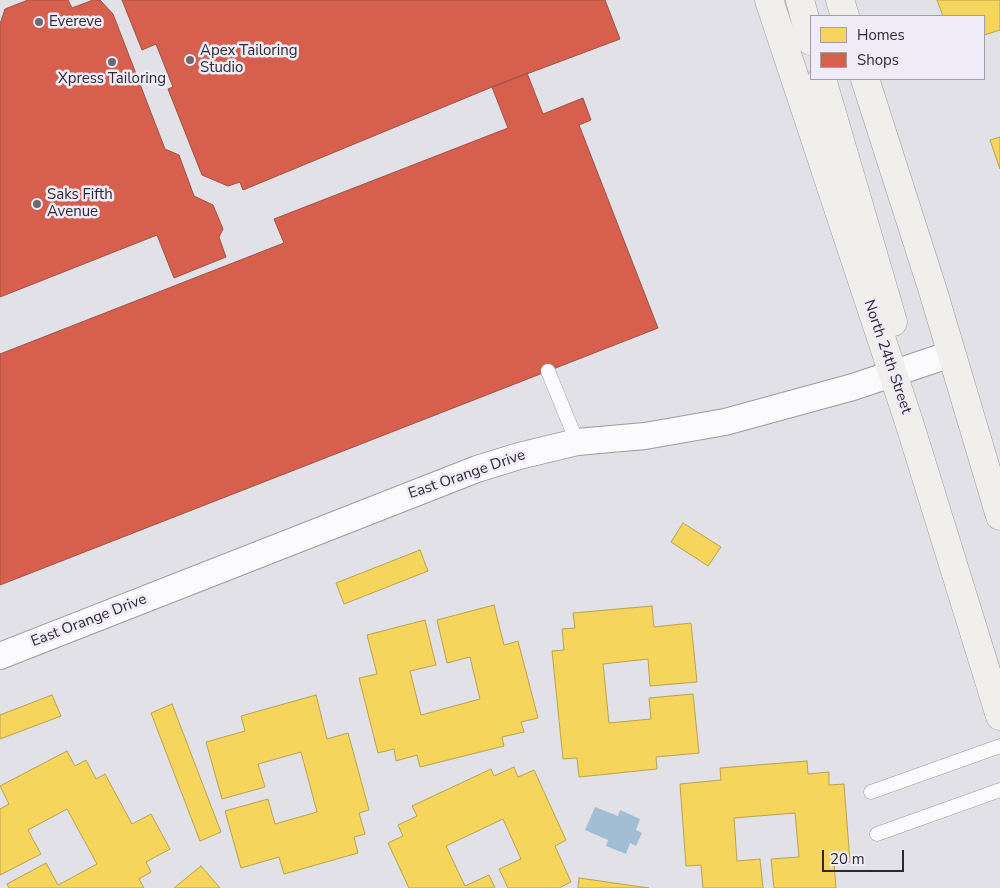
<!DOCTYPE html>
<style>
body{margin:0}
#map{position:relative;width:1000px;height:888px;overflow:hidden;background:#e3e1e8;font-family:"Nunito Sans",sans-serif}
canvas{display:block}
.legend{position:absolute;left:810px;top:15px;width:175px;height:65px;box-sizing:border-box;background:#efebf8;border:1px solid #a19ea8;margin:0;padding:6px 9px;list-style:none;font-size:15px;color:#2c2a2f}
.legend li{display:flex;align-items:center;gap:10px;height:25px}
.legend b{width:25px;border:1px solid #a19ea8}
.scale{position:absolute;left:822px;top:850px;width:82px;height:22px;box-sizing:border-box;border:2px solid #2c2a2f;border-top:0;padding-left:6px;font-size:15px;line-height:18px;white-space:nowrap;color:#2c2a2f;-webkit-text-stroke:4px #efebf8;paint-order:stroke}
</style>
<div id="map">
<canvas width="1000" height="888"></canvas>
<ul class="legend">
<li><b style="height:14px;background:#f6d55c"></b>Homes</li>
<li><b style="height:14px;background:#d6604d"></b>Shops</li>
</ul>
<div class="scale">20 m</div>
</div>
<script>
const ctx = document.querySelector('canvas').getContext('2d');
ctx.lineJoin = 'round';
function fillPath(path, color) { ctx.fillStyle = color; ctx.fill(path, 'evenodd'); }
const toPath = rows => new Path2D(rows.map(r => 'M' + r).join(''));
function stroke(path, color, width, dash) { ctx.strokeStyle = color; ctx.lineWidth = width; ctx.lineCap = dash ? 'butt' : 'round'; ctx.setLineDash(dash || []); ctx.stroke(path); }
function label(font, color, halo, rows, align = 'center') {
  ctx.font = font + ' "Nunito Sans",sans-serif'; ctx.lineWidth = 5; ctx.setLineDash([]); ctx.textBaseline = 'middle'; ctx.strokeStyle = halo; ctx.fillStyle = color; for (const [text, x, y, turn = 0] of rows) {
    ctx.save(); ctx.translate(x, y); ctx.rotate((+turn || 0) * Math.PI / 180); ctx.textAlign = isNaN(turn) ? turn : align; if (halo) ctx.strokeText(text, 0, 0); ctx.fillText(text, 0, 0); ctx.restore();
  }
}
fillPath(toPath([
 [595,807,618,816,620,810,640,819,636,830,642,833,636,846,630,843,626,854,606,846,608,840,585,830]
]), '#a3bdd5');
const homes = toPath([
 [937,0,1000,0,1000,30,984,35,984,16,943,16,937,0],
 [1000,137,1000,169,990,140,1000,137],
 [683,523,721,547,708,566,671,542,683,523],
 [420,550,428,571,344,604,336,583,420,550],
 [494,605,504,645,518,641,538,718,521,722,524,732,502,737,504,746,420,767,417,755,396,761,394,749,378,753,359,678,377,674,367,635,425,620,436,665,410,671,421,715,480,699,470,657,447,663,437,620,494,605],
 [652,606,654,627,691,623,697,682,650,686,648,659,603,664,609,723,651,719,649,698,693,694,699,753,656,757,657,769,579,777,577,758,563,759,552,651,564,650,562,629,575,628,573,613,652,606],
 [52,695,61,716,0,739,0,715,52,695],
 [316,695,327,739,348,733,369,810,359,813,365,834,354,837,358,853,284,874,279,857,241,868,225,811,268,799,275,824,317,812,301,752,258,764,265,787,222,799,206,742,245,731,241,716,316,695],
 [172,704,221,832,200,841,151,713,172,704],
 [67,751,75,766,86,760,96,779,105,774,132,824,151,814,170,849,146,862,151,872,139,879,144,888,9,888,7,884,46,863,58,885,97,864,67,809,28,830,41,854,0,875,0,809,9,804,0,786,67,751],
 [807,761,808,774,829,772,829,785,844,784,850,862,834,863,836,888,774,888,771,859,799,857,795,813,734,818,737,861,760,859,763,888,703,888,701,865,686,866,680,784,721,780,720,768,807,761],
 [514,767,518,777,534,770,566,840,555,846,571,882,559,888,508,888,499,869,521,859,503,819,446,846,465,886,489,875,495,888,409,888,388,843,403,836,398,825,417,816,412,806,491,769,494,776,514,767],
 [201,866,220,888,174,888,201,866],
 [579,878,649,888,578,888,579,878]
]);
fillPath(homes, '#f6d55c');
stroke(homes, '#b9a24e', 1);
const shops = toPath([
 [28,0,68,0,72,8,93,0,100,0,113,14,165,149,179,155,194,196,213,205,223,229,219,237,226,257,174,278,157,235,0,297,0,24,5,9,28,0],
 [122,0,605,0,620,39,492,87,243,190,240,182,228,186,202,175,168,89,173,87,156,44,142,50,122,0],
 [527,73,543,114,583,98,591,120,579,125,658,328,0,585,0,354,284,243,274,219,508,128,492,87,527,73]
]);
fillPath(shops, '#d6604d');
stroke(shops, '#a35044', 1);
const service = toPath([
 [548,371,577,442],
 [871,792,1000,746],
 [877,834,1000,790]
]);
const minor = toPath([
 [0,656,477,469,519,456,577,442,645,436,725,422,853,387,951,354]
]);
const secondary = toPath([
 [769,0,909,422,1000,716],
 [800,0,811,41],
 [840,0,845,16],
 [822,79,893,322],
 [865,79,933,291,1000,516]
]);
stroke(service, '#9c9a9f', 15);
stroke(minor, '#9c9a9f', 28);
stroke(secondary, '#9c9a9f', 29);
stroke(service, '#fbfafc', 14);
stroke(minor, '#fbfafc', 26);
stroke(secondary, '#f1efec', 28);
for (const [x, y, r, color] of [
 [39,22,5,"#6c6a70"],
 [190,60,5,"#6c6a70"],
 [112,62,5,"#6c6a70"],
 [37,204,5,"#6c6a70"]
]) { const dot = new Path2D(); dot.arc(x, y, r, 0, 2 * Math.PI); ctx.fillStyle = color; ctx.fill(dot); stroke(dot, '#efebf8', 2); }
label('15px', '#2c2a2f', '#efebf8', [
 ["Evereve",49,22],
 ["Apex Tailoring",200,51],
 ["Studio",200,68],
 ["Xpress Tailoring",112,79,"center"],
 ["Saks Fifth",47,195],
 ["Avenue",47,212]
], 'left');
label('15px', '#2c2a2f', '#efebf8', [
 ["North 24th Street",887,357,71],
 ["East Orange Drive",467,475,-19],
 ["East Orange Drive",89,621,-21]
]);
</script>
